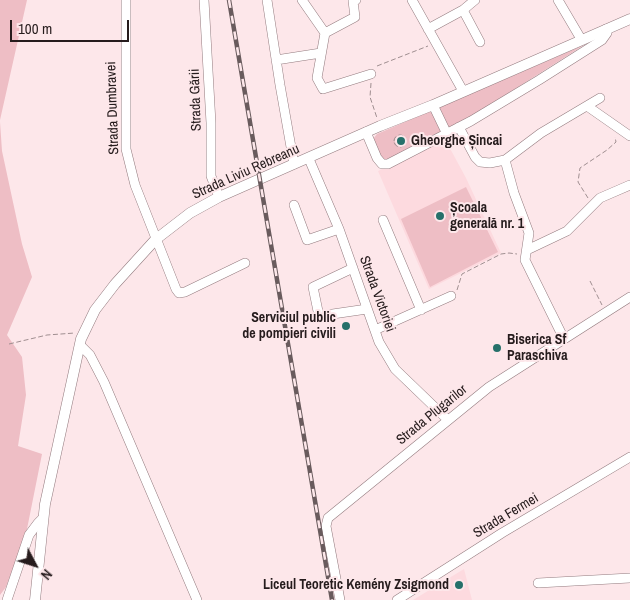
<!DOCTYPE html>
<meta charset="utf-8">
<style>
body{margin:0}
#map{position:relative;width:630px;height:600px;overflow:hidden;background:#fde7ea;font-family:"Archivo Narrow",sans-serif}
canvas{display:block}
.north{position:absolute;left:10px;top:540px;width:50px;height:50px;-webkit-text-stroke:4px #fde7ea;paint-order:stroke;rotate:130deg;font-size:14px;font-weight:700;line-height:20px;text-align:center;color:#261c1d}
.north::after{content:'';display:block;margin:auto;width:18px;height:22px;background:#261c1d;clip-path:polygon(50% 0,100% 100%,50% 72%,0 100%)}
.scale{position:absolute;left:10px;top:20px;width:119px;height:22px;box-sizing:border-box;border:2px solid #261c1d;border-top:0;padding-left:6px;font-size:15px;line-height:18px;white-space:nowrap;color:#261c1d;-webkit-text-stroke:4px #fde7ea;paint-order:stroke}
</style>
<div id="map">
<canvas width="630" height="600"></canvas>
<div class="north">N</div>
<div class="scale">100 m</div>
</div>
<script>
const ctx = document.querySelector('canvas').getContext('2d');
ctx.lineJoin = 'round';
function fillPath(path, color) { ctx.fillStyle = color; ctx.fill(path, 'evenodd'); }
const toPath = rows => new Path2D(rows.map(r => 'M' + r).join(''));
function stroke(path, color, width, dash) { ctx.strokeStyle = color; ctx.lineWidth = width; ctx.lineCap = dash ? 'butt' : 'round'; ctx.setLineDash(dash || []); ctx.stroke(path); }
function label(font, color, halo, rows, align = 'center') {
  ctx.font = font + ' "Archivo Narrow",sans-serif'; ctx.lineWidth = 4; ctx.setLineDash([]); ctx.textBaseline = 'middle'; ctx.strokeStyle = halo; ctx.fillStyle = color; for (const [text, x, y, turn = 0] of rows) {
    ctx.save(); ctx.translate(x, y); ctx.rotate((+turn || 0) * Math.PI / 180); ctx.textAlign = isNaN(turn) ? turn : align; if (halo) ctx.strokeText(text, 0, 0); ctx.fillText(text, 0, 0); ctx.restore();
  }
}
fillPath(toPath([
 [446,141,466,178,501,253,429,289,378,171],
 [464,569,472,600,413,600]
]), '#fddadf');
fillPath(toPath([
 [0,0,27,0,0,120],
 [584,45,471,117,388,160,381,159,373,139,377,134],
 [0,122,2,151,22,244,32,277,7,335,22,357,26,395,18,446,42,454,26,534,6,587,0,595],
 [466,187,498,252,430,287,401,219]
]), '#eebec5');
const minor = toPath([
 [126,0,126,149,135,185,176,289,179,293,185,292,245,263],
 [204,0,211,123,211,176,219,197],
 [267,0,280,85,294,164],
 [302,0,325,33],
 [356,0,353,1,355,17,325,33,317,78,323,89,371,74],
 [412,0,463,91],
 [558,0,581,39],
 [463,10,480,42],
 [428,29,463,10,475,0],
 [276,60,321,53],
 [433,105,447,134],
 [587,106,630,136],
 [459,127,475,157,480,162,490,163,505,160,541,133,600,98],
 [366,132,377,158,382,164,388,164,471,121,539,80,602,40,607,33,606,29],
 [309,159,339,229,379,342,395,369,448,420],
 [505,160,514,193,529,233,525,260,564,339],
 [294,205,307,240,339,229],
 [383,220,421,310],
 [527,250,567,231,600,198,630,185],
 [353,268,313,287,319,316,367,309],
 [375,330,451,296],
 [80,345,90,355,104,382,197,600],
 [538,583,630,578],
 [7,600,29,535,38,523,43,518],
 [340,600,326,526,328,518,489,387,630,297],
 [397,600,502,533,630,457]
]);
const major = toPath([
 [35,600,45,504,81,339,95,310,115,284,155,240,190,213,219,197,380,126,433,105,630,19]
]);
stroke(minor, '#937b7f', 10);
stroke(major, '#937b7f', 11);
stroke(toPath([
 [377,66,428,46],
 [371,83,370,97,377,118],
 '394 141a6 6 0 1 1 12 0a6 6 0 1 1-12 0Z',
 [588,198,578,182,580,168,607,150,616,142,615,137],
 [590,281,602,305],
 [457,290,462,274,501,254,509,253,517,254],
 [9,344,47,335,75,333]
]), '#9f8e90', 1, [5, 2.5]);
stroke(minor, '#fff', 9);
stroke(major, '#fff', 10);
const rail = toPath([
 [229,0,332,600]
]);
stroke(rail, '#695b5d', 4.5);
stroke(rail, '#fde7ea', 2.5, [8]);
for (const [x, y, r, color] of [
 [401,141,5,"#26706a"],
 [440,216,5,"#26706a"],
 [346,326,5,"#26706a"],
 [497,348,5,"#26706a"],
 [459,585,5,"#26706a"]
]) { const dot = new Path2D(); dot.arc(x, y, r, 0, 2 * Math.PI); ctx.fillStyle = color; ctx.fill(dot); stroke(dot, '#fde7ea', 2); }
label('14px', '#261c1d', '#fde7ea', [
 ["Strada Gării",196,100,-92],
 ["Strada Dumbravei",113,108,-92],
 ["Strada Liviu Rebreanu",246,172,-24],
 ["Strada Victoriei",377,294,70],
 ["Strada Plugarilor",432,415,-39],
 ["Strada Fermei",506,516,-31]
]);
label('bold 14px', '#261c1d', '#fde7ea', [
 ["Gheorghe Șincai",411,141],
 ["Școala",450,208],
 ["generală nr. 1",450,224],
 ["Serviciul public",336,318,"right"],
 ["de pompieri civili",336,334,"right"],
 ["Biserica Sf",507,340],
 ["Paraschiva",507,356],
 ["Liceul Teoretic Kemény Zsigmond",449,585,"right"]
], 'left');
</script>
